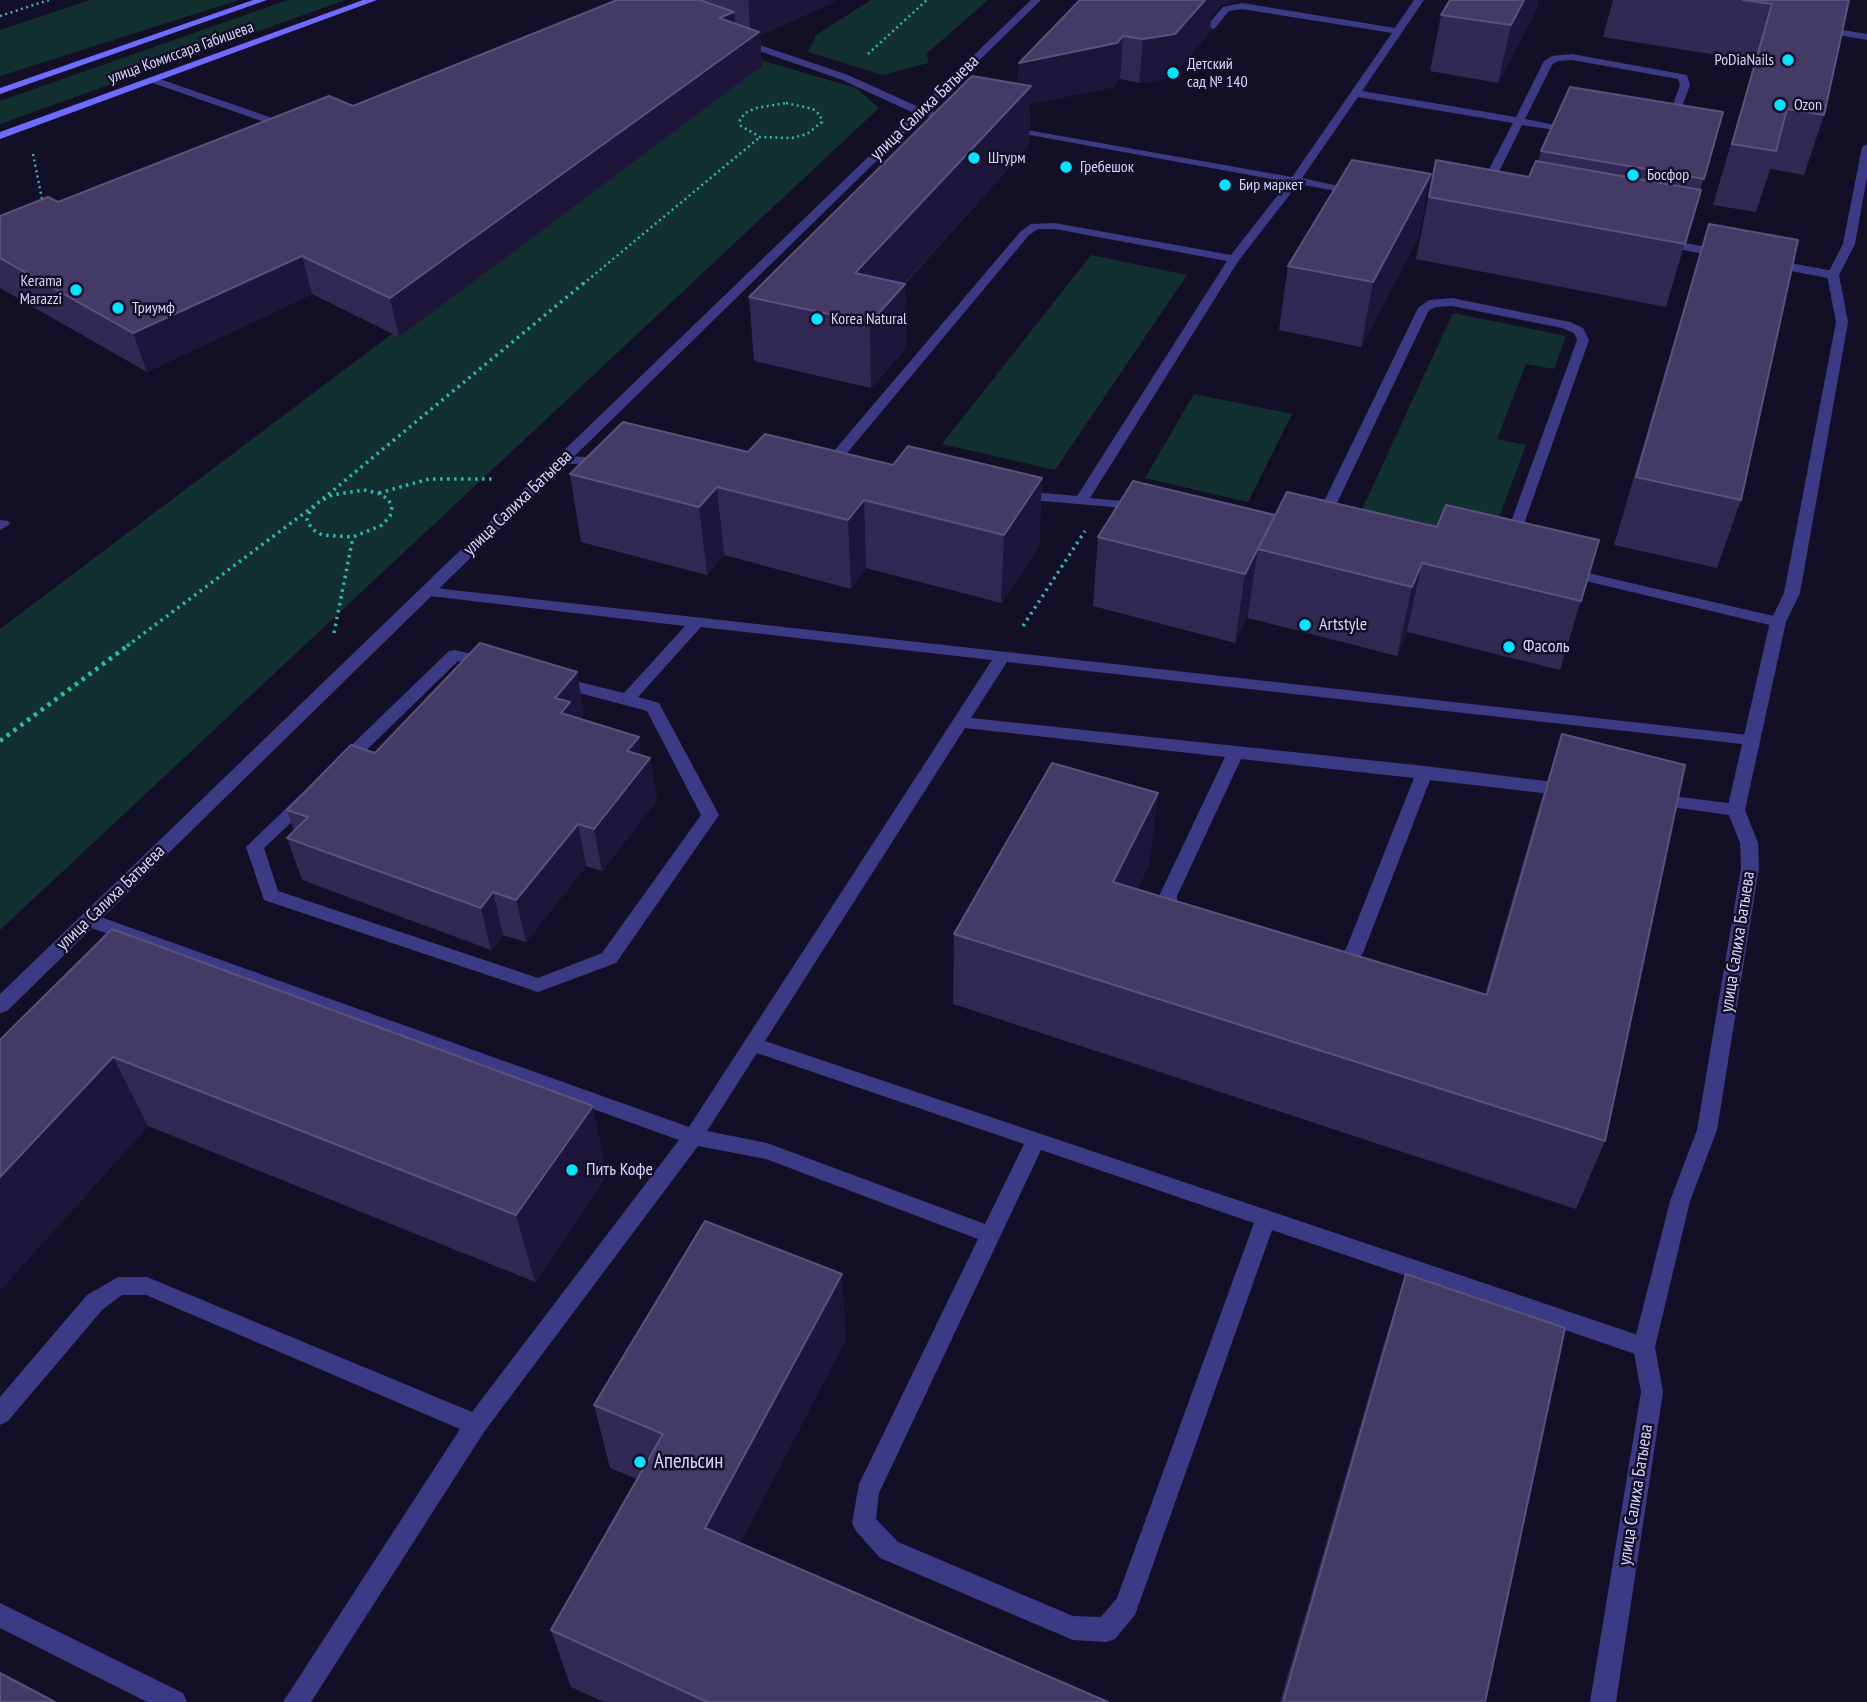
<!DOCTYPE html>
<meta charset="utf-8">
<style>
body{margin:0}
canvas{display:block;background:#130f26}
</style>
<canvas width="1867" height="1702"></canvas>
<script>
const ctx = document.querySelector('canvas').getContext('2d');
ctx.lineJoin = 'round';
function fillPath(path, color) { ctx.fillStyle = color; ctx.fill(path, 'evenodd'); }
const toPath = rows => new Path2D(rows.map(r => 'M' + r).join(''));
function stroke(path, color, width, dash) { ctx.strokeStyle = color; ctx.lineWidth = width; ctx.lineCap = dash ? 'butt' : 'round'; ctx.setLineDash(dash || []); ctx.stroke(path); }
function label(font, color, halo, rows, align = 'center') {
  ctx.font = font + ' "PT Sans Narrow",sans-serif'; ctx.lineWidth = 5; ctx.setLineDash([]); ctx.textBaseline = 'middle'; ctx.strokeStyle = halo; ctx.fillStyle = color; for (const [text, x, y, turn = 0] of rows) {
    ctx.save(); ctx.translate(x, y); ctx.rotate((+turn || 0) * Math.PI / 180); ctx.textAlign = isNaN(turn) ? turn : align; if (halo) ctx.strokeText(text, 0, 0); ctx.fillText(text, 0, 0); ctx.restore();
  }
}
fillPath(toPath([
 [90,0,239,0,0,76,0,30],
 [288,0,345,0,0,124,0,101],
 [871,0,988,0,927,53,928,63,883,75,808,52,816,35],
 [757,59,856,88,879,108,0,930,0,629],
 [1091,255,1187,275,1055,470,942,444],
 [1453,313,1566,336,1554,369,1526,364,1497,439,1526,445,1491,539,1362,509],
 [1194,394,1292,414,1248,502,1145,478]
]), '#12302f');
stroke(toPath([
 [0,16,49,0],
 [868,54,927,0],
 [786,103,813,109,820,115,822,122,807,134,792,138,760,137,741,126,740,120,745,113,756,108,786,103],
 [33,154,43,204],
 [583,284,760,137]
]), '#2fb8b0', 2.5, [2, 3.5]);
stroke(toPath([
 [364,490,378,493,388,499,392,507,390,516,382,525,353,537,322,535,312,529,307,520,310,511,319,502,332,495,364,490],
 [379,493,429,479,494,479],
 [1023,626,1085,531],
 [334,633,353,537],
 [127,646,319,502,585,282]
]), '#2fb8b0', 3.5, [2.5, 4.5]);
stroke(toPath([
 [0,741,130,644]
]), '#2fb8b0', 4.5, [3.5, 5]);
fillPath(toPath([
 [1414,0,1424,0,1362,91,1516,117,1544,61,1552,56,1572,54,1687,75,1690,85,1675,126,1670,129,1665,126,1680,85,1678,79,1572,60,1558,61,1552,65,1525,119,1580,130,1575,133,1522,125,1489,192,1483,195,1477,192,1513,123,1358,97,1302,178,1365,192,1359,195,1298,184,1239,260,1090,498,1142,503,1149,507,1147,510,1020,499,1013,495,1020,491,1077,496,1227,261,1055,229,1038,229,1029,235,832,471,822,471,822,465,1021,231,1031,224,1055,223,1231,255,1288,182,1008,131,1004,130,1004,126,1292,177,1392,33,1242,9,1229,11,1214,29,1206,27,1223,7,1242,3,1395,28,1414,0],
 [1819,26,1867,34,1867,40,1816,31,1816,27,1819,26],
 [739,38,848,75,923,109,961,119,956,122,916,114,840,79,736,43,734,41,739,38],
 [154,77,281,121,282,123,273,125,150,82,150,78,154,77],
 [1662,239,1724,250,1730,254,1724,258,1658,245,1658,241,1662,239],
 [1769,259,1833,271,1839,275,1833,279,1765,266,1765,260,1769,259],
 [1452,298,1570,322,1583,328,1589,340,1518,541,1511,545,1504,541,1577,340,1574,333,1562,328,1452,306,1436,307,1429,310,1327,524,1320,528,1315,527,1313,524,1418,308,1429,300,1452,298],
 [563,456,608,458,615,462,608,466,558,463,558,457,563,456],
 [0,520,8,521,10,524,0,530,0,520],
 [1566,568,1778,617,1786,622,1778,627,1561,575,1559,572,1561,569,1566,568],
 [426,587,1757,736,1759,740,1751,745,1007,662,971,718,1425,766,1569,784,1577,790,1569,796,1430,780,1363,953,1350,968,1332,971,1325,969,1323,964,1325,959,1338,956,1346,949,1414,778,1241,759,1177,896,1177,909,1185,917,1182,922,1176,924,1162,917,1159,896,1225,757,965,728,765,1041,1644,1337,1652,1340,1655,1347,1652,1354,1644,1357,1272,1230,1135,1615,1115,1639,1106,1642,1073,1640,880,1558,856,1531,852,1523,859,1484,978,1239,766,1159,698,1146,484,1432,311,1702,283,1702,460,1429,146,1295,122,1295,103,1309,8,1421,0,1425,0,1397,87,1295,118,1277,147,1277,472,1412,679,1140,83,925,80,920,83,915,95,915,689,1127,992,660,701,627,638,697,659,703,719,815,616,963,538,992,264,900,246,847,300,795,312,795,315,799,312,803,264,848,278,891,538,978,602,953,701,815,647,711,553,686,551,682,559,677,624,693,685,626,421,595,418,592,426,587],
 [757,1053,1024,1144,985,1224,767,1143,707,1131,757,1053],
 [1041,1150,1254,1223,1117,1598,1101,1617,1073,1616,898,1542,876,1519,879,1493,1041,1150],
 [455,650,494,659,496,663,488,668,458,661,347,769,335,769,333,765,335,761,449,651,455,650],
 [1656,794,1736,804,1745,810,1736,816,1650,804,1647,800,1656,794],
 [0,1603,183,1693,187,1702,147,1702,0,1628,0,1603]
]), '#3d3a85');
fillPath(toPath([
 [1031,0,1041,0,7,1011,0,1013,0,994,1031,0],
 [1867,144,1867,177,1855,244,1839,275,1848,322,1800,593,1786,622,1745,810,1758,843,1759,868,1717,1130,1690,1201,1655,1347,1663,1392,1616,1702,1590,1702,1641,1392,1633,1347,1670,1201,1697,1130,1741,868,1740,843,1727,810,1770,622,1784,593,1836,322,1827,275,1843,244,1862,147,1867,144]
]), '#3d3a85');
fillPath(toPath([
 [253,0,267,0,0,94,0,88,253,0],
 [363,0,377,0,0,139,0,132,363,0]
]), '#6f6bff');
fillPath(toPath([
 [617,0,835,0,832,3,760,35,762,66,399,337,312,294,147,372,0,288,0,216,58,202,353,106],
 [1080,0,1236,0,1235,2,1221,5,1211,17,1210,32,1171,78,1139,83,1120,79,1114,87,1030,104,1029,145,905,284,906,348,871,388,754,361,749,297,1018,84,1019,63],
 [1450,0,1538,0,1536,10,1498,83,1430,71,1441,15],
 [1613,0,1849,0,1824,115,1804,175,1770,169,1756,212,1713,205,1755,61,1603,37],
 [1723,112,1666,307,1416,259,1436,160,1529,177,1538,161,1541,151],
 [1709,224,1741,500,1717,568,1614,545,1690,287],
 [1419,236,1361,347,1279,330,1288,266],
 [748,452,1042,478,1039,546,1001,603,866,568,851,589,724,555,707,575,581,542,570,474],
 [1275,515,1437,527,1599,540,1560,670,1407,632,1397,656,1248,618,1248,615,1235,643,1093,606,1098,537],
 [577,672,584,714,581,719,642,755,650,758,657,800,602,871,586,866,526,942,503,935,491,950,302,880,287,838,294,831,287,810,375,753],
 [1562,734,1605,1141,1576,1209,953,1004,954,934,1150,863,1137,889,1485,994,1540,804],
 [112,929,607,1174,535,1282,148,1126,0,1290,0,1040],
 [1406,1274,1485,1702,1280,1702,1385,1340],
 [846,1339,740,1543,1108,1702,604,1702,571,1687,551,1630,637,1479,610,1468,594,1405]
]), '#312854');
fillPath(toPath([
 [748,0,835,0,832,3,760,35,762,66,399,337,390,298,751,38],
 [1205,0,1236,0,1235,2,1221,5,1211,17,1210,32,1171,78,1139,83,1143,39],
 [1524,0,1538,0,1536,10,1498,83,1511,25],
 [734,12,737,45,719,18],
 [1123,36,1120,79,1114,87,1030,104,1029,145,869,323,855,273,1017,100,1019,63],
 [1431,174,1419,236,1361,347,1373,282],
 [302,256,312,294,147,372,133,333],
 [905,284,906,348,871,388,870,323],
 [1042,478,1039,546,1001,603,1004,535],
 [717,487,724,555,707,575,699,507],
 [864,500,866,568,851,589,848,520],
 [1275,515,1258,549,1248,615,1235,643,1245,574],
 [1422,563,1407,632,1397,656,1412,587],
 [577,672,584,714,574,726,578,744,555,698],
 [639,737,643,767,650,758,657,800,602,871,594,829,627,751],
 [1158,793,1150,863,1106,952,1113,882],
 [578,824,586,866,526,942,516,900],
 [493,892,503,935,491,950,481,908],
 [113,1057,148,1126,0,1290,0,1177],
 [593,1106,607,1174,535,1282,516,1215],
 [842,1274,846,1339,717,1588,705,1528]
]), '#1d163a');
const building = toPath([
 [617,0,700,0,734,12,719,18,759,32,390,298,302,256,133,333,0,258,0,216,48,197,58,202,329,96,353,106,617,0],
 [1080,0,1205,0,1175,34,1143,39,1123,36,1117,43,1019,63,1080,0],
 [1450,0,1524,0,1511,25,1441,15,1450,0],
 [1743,0,1849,0,1824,115,1787,109,1776,151,1732,144,1772,4,1743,0],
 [972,76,1031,86,855,273,905,284,870,323,749,297,972,76],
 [1570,87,1723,112,1704,179,1541,151,1570,87],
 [1352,160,1431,174,1373,282,1288,266,1352,160],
 [1436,160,1529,177,1536,161,1701,190,1685,244,1429,197,1436,160],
 [1709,224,1798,240,1741,500,1636,477,1709,224],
 [623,422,748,452,765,434,893,465,908,446,1042,478,1004,535,864,500,848,520,717,487,699,507,570,474,623,422],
 [1133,481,1275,515,1245,574,1098,537,1133,481],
 [1287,492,1437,527,1446,505,1599,540,1581,601,1422,563,1412,587,1258,549,1287,492],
 [480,643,577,672,555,698,570,702,561,713,639,737,627,751,650,758,594,829,578,824,516,900,493,892,481,908,287,838,308,817,287,810,351,745,375,753,480,643],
 [1562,734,1685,765,1605,1141,954,934,1052,763,1158,793,1113,882,1487,995,1562,734],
 [112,929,593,1106,516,1215,113,1057,0,1177,0,1040,112,929],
 [705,1221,842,1274,705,1528,1108,1702,707,1702,551,1630,663,1434,594,1405,705,1221],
 [1406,1274,1565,1328,1485,1702,1283,1702,1406,1274],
 [0,1673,55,1702,0,1702,0,1673]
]);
fillPath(building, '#433a66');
stroke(building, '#5a527e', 2);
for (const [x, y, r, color] of [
 [1788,60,7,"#00e5ff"],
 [1173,73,7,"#00e5ff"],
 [1780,105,7,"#00e5ff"],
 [974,158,7,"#00e5ff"],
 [1066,167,7,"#00e5ff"],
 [1633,175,7,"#00e5ff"],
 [1225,185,7,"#00e5ff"],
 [76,290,7,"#00e5ff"],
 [118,308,7,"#00e5ff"],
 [817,319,7,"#00e5ff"],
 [1305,625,7,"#00e5ff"],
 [1509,647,7,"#00e5ff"],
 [572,1170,7,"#00e5ff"],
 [640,1462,7,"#00e5ff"]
]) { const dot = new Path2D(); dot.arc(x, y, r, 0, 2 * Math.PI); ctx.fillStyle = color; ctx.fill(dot); stroke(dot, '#130f26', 2.5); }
label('16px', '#d9d4ff', '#130f26', [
 ["улица Комиссара Габишева",181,53,-20]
]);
label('16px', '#d9d4ff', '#130f26', [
 ["PoDiaNails",1774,60,"right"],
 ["Детский",1187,64],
 ["сад № 140",1187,82],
 ["Ozon",1794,105],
 ["Штурм",988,158],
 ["Гребешок",1080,167],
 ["Босфор",1647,175],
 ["Бир маркет",1239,185],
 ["Kerama",62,281,"right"],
 ["Marazzi",62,299,"right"],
 ["Триумф",132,308],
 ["Korea Natural",831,319]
], 'left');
label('18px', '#d9d4ff', '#130f26', [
 ["улица Салиха Батыева",925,108,-44],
 ["улица Салиха Батыева",518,503,-44],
 ["улица Салиха Батыева",111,898,-44],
 ["улица Салиха Батыева",1738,942,-81],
 ["улица Салиха Батыева",1636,1495,-81]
]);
label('18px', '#d9d4ff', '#130f26', [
 ["Artstyle",1319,625],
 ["Фасоль",1523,647],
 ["Пить Кофе",586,1170]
], 'left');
label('21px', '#d9d4ff', '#130f26', [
 ["Апельсин",654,1462]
], 'left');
</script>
